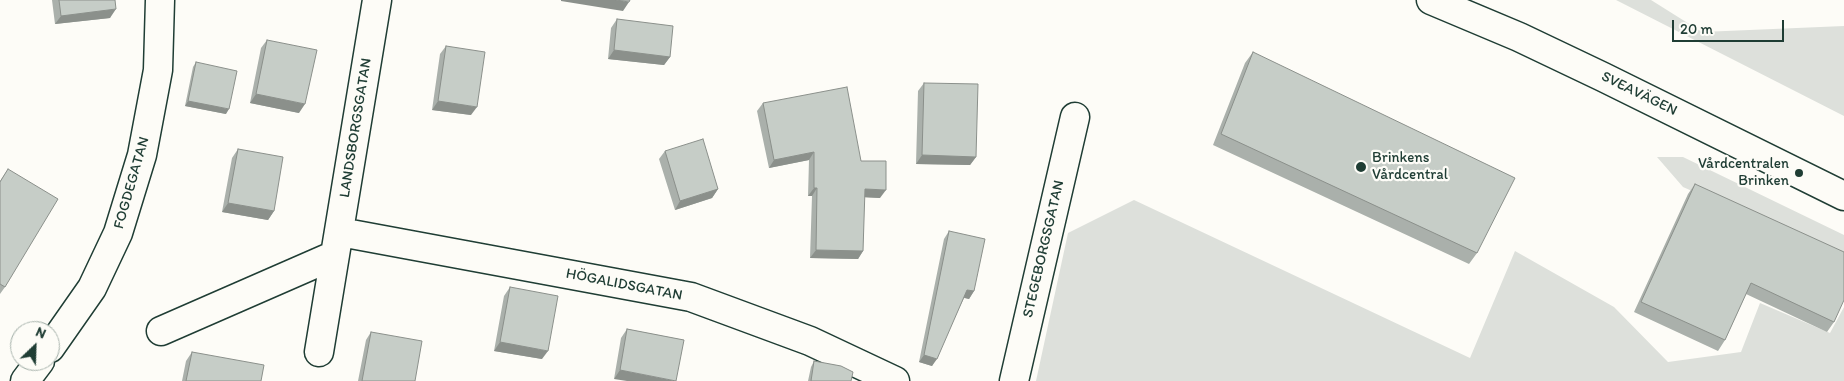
<!DOCTYPE html>
<meta charset="utf-8">
<style>
body{margin:0}
#map{position:relative;width:1844px;height:381px;overflow:hidden;background:#fdfcf7;font-family:Itim,sans-serif}
canvas{display:block}
.north{position:absolute;left:10px;top:321px;width:50px;height:50px;box-sizing:border-box;background:#fdfcf7;border:1px solid #a4b0a9;border-radius:50%;rotate:24deg;font-size:14px;font-weight:700;line-height:20px;text-align:center;color:#1f3d34}
.north::after{content:'';display:block;margin:auto;width:18px;height:22px;background:#1f3d34;clip-path:polygon(50% 0,100% 100%,50% 72%,0 100%)}
.scale{position:absolute;left:1672px;top:20px;width:112px;height:22px;box-sizing:border-box;border:2px solid #1f3d34;border-top:0;padding-left:6px;font-size:15px;line-height:18px;white-space:nowrap;color:#1f3d34;-webkit-text-stroke:4px #fdfcf7;paint-order:stroke}
</style>
<div id="map">
<canvas width="1844" height="381"></canvas>
<div class="north">N</div>
<div class="scale">20 m</div>
</div>
<script>
const ctx = document.querySelector('canvas').getContext('2d');
ctx.lineJoin = 'round';
function fillPath(path, color) { ctx.fillStyle = color; ctx.fill(path, 'evenodd'); }
const toPath = rows => new Path2D(rows.map(r => 'M' + r).join(''));
function stroke(path, color, width, dash) { ctx.strokeStyle = color; ctx.lineWidth = width; ctx.lineCap = dash ? 'butt' : 'round'; ctx.setLineDash(dash || []); ctx.stroke(path); }
function label(font, color, halo, rows, align = 'center') {
  ctx.font = font + ' Itim,sans-serif'; ctx.lineWidth = 4.5; ctx.setLineDash([]); ctx.textBaseline = 'middle'; ctx.strokeStyle = halo; ctx.fillStyle = color; for (const [text, x, y, turn = 0] of rows) {
    ctx.save(); ctx.translate(x, y); ctx.rotate((+turn || 0) * Math.PI / 180); ctx.textAlign = isNaN(turn) ? turn : align; if (halo) ctx.strokeText(text, 0, 0); ctx.fillText(text, 0, 0); ctx.restore();
  }
}
fillPath(toPath([
 [1616,0,1651,0,1702,32,1844,26,1844,116],
 [1657,157,1683,157,1844,235,1844,258,1683,187],
 [1134,200,1470,358,1515,251,1614,307,1668,362,1741,352,1760,303,1830,333,1844,307,1844,381,1036,381,1068,233]
]), '#dde0db');
const minor = toPath([
 [340,232,691,297,810,341,895,381],
 [161,331,335,255],
 [50,348,92,288,118,233,142,155,158,70,160,0],
 [319,352,377,0],
 [25,381,40,361],
 [1014,381,1075,117]
]);
const major = toPath([
 [1431,0,1519,37,1603,77,1844,196]
]);
stroke(minor, '#1f3d34', 31);
stroke(major, '#1f3d34', 31);
stroke(minor, '#fdfcf7', 28);
stroke(major, '#fdfcf7', 28);
fillPath(toPath([
 [52,0,115,0,110,18,55,24],
 [617,19,670,57,664,65,608,59,611,28],
 [267,40,299,113,250,103,261,48],
 [446,46,471,115,432,110,440,54],
 [1253,52,1477,253,1469,264,1213,145,1245,63],
 [196,62,226,114,185,106,193,67],
 [924,83,976,157,970,165,916,164,918,91],
 [763,103,861,161,880,198,864,197,863,251,858,259,810,258,812,196,808,196,809,160,769,168,757,111],
 [238,149,274,211,268,220,222,212,232,158],
 [665,151,718,189,712,198,675,210,659,159],
 [8,169,5,287,0,294,0,181],
 [1695,184,1834,322,1827,332,1746,294,1725,340,1718,351,1634,312,1688,194],
 [949,231,974,291,969,299,964,298,932,366,919,362,944,239],
 [510,287,542,359,494,351,504,296],
 [627,329,684,340,614,379,621,338],
 [371,332,415,381,358,381,366,340],
 [192,352,261,381,182,381,186,361],
 [814,361,851,381,808,381,811,367]
]), '#aab0ab');
fillPath(toPath([
 [561,0,616,0,629,2,623,11,561,1],
 [116,9,110,18,55,24,61,16],
 [614,50,670,57,664,65,608,59],
 [256,94,305,104,299,113,250,103],
 [188,101,229,109,226,114,185,106],
 [438,101,477,107,471,115,432,110],
 [814,152,809,160,769,168,774,160],
 [922,155,976,157,970,165,916,164],
 [814,188,817,188,812,196,808,196],
 [718,189,712,198,675,210,680,201],
 [865,189,886,190,880,198,859,197],
 [228,203,274,211,268,220,222,212],
 [816,250,863,251,858,259,810,258],
 [967,290,974,291,969,299,962,297],
 [500,342,548,351,542,359,494,351],
 [924,355,937,359,932,366,919,362],
 [620,370,676,381,627,381,614,379]
]), '#8b908b');
const building = toPath([
 [59,0,115,0,116,9,61,16,59,0],
 [616,0,630,0,629,2,616,0],
 [617,19,673,26,670,57,614,50,617,19],
 [267,40,317,50,305,104,256,94,267,40],
 [446,46,485,52,477,107,438,101,446,46],
 [1253,52,1515,178,1477,253,1221,134,1253,52],
 [196,62,237,71,229,109,188,101,196,62],
 [924,83,978,84,976,157,922,155,924,83],
 [847,87,861,161,886,161,886,190,865,189,863,251,816,250,817,188,814,188,814,152,774,160,763,103,847,87],
 [703,139,718,189,680,201,665,151,703,139],
 [238,149,283,157,274,211,228,203,238,149],
 [8,169,58,199,5,287,0,284,0,182,8,169],
 [1695,184,1844,252,1844,300,1834,322,1751,283,1725,340,1641,302,1695,184],
 [949,231,985,239,974,291,967,290,937,359,924,355,949,231],
 [510,287,558,296,548,351,500,342,510,287],
 [627,329,684,340,676,381,620,370,627,329],
 [371,332,422,341,415,381,362,381,371,332],
 [192,352,264,365,261,381,186,381,192,352],
 [814,361,841,366,853,372,851,381,811,381,814,361]
]);
fillPath(building, '#c6cdc7');
stroke(building, '#8b908b', 1);
for (const [x, y, r, color] of [
 [1361,167,6,"#1f3d34"],
 [1799,173,5,"#1f3d34"]
]) { const dot = new Path2D(); dot.arc(x, y, r, 0, 2 * Math.PI); ctx.fillStyle = color; ctx.fill(dot); stroke(dot, '#fdfcf7', 2); }
label('15px', '#1f3d34', '#fdfcf7', [
 ["SVEAVÄGEN",1639,94,26],
 ["LANDSBORGSGATAN",356,128,-81],
 ["FOGDEGATAN",132,183,-74],
 ["STEGEBORGSGATAN",1044,249,-77],
 ["HÖGALIDSGATAN",624,285,11]
]);
label('15px', '#1f3d34', '#fdfcf7', [
 ["Brinkens",1372,158],
 ["Vårdcentral",1372,175],
 ["Vårdcentralen",1789,164,"right"],
 ["Brinken",1789,181,"right"]
], 'left');
</script>
